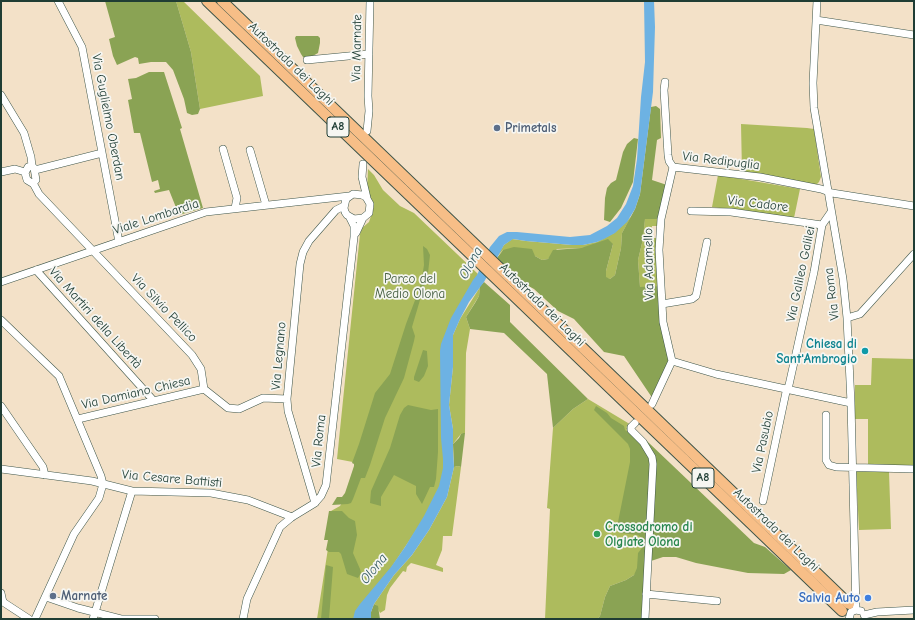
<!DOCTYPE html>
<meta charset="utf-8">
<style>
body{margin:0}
#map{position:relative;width:915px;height:620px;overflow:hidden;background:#f3e1c8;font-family:"Comic Neue",sans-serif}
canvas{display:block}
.frame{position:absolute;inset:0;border:2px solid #1f3d34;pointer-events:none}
</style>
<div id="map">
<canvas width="915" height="620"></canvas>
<div class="frame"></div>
</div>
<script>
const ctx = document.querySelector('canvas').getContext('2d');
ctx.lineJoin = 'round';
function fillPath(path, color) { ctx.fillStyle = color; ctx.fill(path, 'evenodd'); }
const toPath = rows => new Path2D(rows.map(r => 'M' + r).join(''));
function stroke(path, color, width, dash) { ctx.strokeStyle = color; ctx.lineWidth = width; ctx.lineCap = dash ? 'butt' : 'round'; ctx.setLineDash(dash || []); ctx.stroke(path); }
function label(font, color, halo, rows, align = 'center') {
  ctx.font = font + ' "Comic Neue",sans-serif'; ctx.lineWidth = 3.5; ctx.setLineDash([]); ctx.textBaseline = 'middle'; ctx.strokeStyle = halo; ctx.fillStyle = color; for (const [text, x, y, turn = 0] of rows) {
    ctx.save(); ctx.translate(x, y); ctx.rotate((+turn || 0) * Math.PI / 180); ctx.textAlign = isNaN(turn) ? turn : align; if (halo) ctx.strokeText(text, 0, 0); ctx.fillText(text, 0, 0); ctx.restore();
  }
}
fillPath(toPath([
 [176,1,183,1,260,76,263,96,200,109,191,52],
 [741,124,807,128,814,129,821,177,819,182,816,185,742,172],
 [368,169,374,175,383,190,400,206,414,213,478,274,446,342,450,456,437,499,357,619,317,619,329,542,331,511,340,506,351,488,358,463,337,459,360,234,362,228,369,222,374,207,367,190],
 [718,175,800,189,794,218,712,207],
 [631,217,622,233,621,248,615,275,610,279,606,278,606,271,613,244,581,248,557,249,548,259,542,260,535,256,503,250,496,257,504,245,512,239,526,241,572,245,583,245,597,242,614,233],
 [645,218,659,219,658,226,652,226,651,238,657,238,658,286,640,288,638,260,643,239],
 [480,287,479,296,466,317,470,329,466,353,465,433,461,434,453,444,453,429,449,405,453,367,453,335,460,319],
 [872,358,914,359,914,466,868,466,868,419,855,419,855,385,871,385],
 [588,399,628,423,626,429,643,449,645,568,626,580,610,586,605,597,600,616,597,619,545,619,550,509,547,508,553,428,573,409],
 [458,466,461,467,452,536,443,536,442,550,436,565,443,568,443,572,411,563,407,567,406,572,403,571,390,588,387,595,385,610,380,613,376,605,374,604,394,575,412,555,429,530,447,497,454,467],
 [856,471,889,472,891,529,859,530]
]), '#adbb5d');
fillPath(toPath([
 [105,1,176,1,191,52,200,109,198,114,192,115,187,113,184,99,173,70,166,62,151,62,139,64,138,58,135,57,117,65,113,56,109,39,115,37],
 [296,36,318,36,320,38,320,43,318,53,311,57,306,58,303,57,301,54,297,46,295,38],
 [149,72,164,72,182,128,180,129,203,208,179,215,169,190,155,193,154,191,160,189,158,180,152,182,140,133,134,133,128,100,132,99,128,79,136,78],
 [656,106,660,109,661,138,657,140,652,180,667,185,659,219,645,219,643,239,638,260,640,287,658,286,671,361,653,399,624,356,604,352,574,319,558,311,534,289,523,283,497,258,503,250,514,247,532,249,535,256,542,260,548,259,553,250,581,248,608,239,613,244,606,271,606,277,610,279,615,275,621,248,622,233,635,209,640,194,651,107],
 [634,138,638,139,633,182,621,208,610,222,604,220,605,198,607,188,611,183,616,180,623,152,627,144],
 [423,246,427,249,430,255,428,273,412,327,415,336,414,341,404,378,385,418,370,465,365,478,361,478,353,499,351,503,348,504,332,505,337,497,342,497,345,493,354,466,354,464,352,463,359,444,375,393,390,374,406,324,417,295,421,283,424,265],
 [484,282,510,305,510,322,588,399,573,409,553,428,547,374,504,333,470,329,466,317,475,303,479,296,480,286],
 [423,350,427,351,427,352,428,366,424,376,419,382,414,380,414,377],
 [408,405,431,410,438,409,438,452,436,479,434,487,430,487,422,504,416,494,416,486,394,475,381,497,381,506,370,503,371,491,390,448,400,415,404,408],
 [596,406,607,413,611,418,624,426,625,430,632,435,626,429,628,423,754,543,765,547,791,570,784,574,748,573,696,563,676,557,663,557,651,561,644,619,597,619,600,616,605,597,610,586,626,580,634,575,637,568,638,553,642,548,644,543,643,539,638,535,620,533,618,522,630,462,630,449,628,444,594,410],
 [463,433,465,433,461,467,458,466,454,467,453,444,459,438,461,434],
 [329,511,342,511,349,518,355,521,357,535,353,553,360,569,361,573,358,578,347,574,341,554,339,552,329,552,326,550,328,540,324,540],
 [326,565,333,567,329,619,321,619],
 [374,604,378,606,380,619,371,619,371,612]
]), '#8aa354');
fillPath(toPath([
 [644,1,654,1,655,27,653,92,640,194,635,209,627,222,615,233,604,239,597,242,583,245,572,245,526,241,513,239,504,245,484,282,469,302,460,319,453,335,453,367,449,405,453,429,453,451,454,467,447,497,429,530,412,555,394,575,374,604,371,612,371,619,353,619,355,611,360,604,391,567,405,547,424,516,439,486,443,468,443,459,441,438,440,351,441,344,451,318,473,280,477,275,490,247,499,236,507,232,517,232,570,237,590,235,607,226,617,218,626,204,633,186,637,159,641,97,645,62]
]), '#6db2e3');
const minor = toPath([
 [58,1,82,47,119,242],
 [817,1,813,83,814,108,843,279,847,318,851,403,856,610],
 [816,20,914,35],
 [307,60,369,54],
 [665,82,664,90,668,155,669,161,673,167,760,177,821,189,832,193,914,206],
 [1,95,24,133,31,157,32,166],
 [367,131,369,111,368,96,370,1],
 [223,149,237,198,235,208],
 [250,150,266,205],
 [363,164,362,177,367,198],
 [32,166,34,168,36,180,34,182,32,183,27,180,25,173,28,167,32,166],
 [35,170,102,153],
 [1,172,15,169,25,172],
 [33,183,39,194,192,355,201,369,204,389],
 [691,211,731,212,822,225],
 [356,233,363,218,369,213,370,204,366,197,362,195,353,194,346,199,344,208,345,212,347,215,354,219,363,218],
 [36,270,153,400],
 [1,282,206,212,349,196],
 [662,304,692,299,696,296,707,242],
 [847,318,860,314,914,254],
 [1,320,59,376,101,476,103,484,99,498,74,534,35,619],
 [672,361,663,322,659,250,661,219,673,167],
 [672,361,716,374,851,403],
 [652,404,672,361],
 [1,406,43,467,45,475],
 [826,415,826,460,829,465,836,467,914,469],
 [78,419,204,389,228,408,239,409,263,398,287,399],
 [635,423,631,427,631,430,643,442,652,457,653,464,645,619],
 [1,469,92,481,132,491,211,493,248,500,292,517],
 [763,501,786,392,789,385,814,272,822,225,831,212],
 [315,503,288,411,287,399,300,264,303,252,309,241,336,210,344,206],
 [1,593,3,602,29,619],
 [646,594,717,601],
 [46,597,78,608,121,619,155,619],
 [864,615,877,612,914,610],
 [93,619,132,491],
 [243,619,247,599,280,527,292,517,315,503,321,496,326,485,354,237,354,226,350,218],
 [849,619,851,612,856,610,861,611]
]);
const highway = toPath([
 [207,1,842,611],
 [222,1,849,604]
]);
stroke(minor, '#3f564a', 8);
stroke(highway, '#3f564a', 12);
stroke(minor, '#fff', 7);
stroke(highway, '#f7be87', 10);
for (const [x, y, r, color] of [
 [497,128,4,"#5c6f8a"],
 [865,351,4,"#0f9aa8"],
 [597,534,4,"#2e9e5b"],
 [53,596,4,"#5c6f8a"],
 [868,598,4,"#3f7fe0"]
]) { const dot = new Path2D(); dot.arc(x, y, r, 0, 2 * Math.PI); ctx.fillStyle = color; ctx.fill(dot); stroke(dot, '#f6f6f2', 1.5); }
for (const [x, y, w] of [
 [338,127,22],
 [703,478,22]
]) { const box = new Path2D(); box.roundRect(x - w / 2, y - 10, w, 20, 3); ctx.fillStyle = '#f6f6f2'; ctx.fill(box); stroke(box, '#1f3d34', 1); }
label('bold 12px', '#1f3d34', null, [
 ["A8",338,127],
 ["A8",703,478]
]);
label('13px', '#1f3d34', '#f6f6f2', [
 ["Via Marnate",357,48,-89],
 ["Autostrada dei Laghi",291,64,44],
 ["Via Guglielmo Oberdan",108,117,79],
 ["Via Redipuglia",721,161,7],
 ["Via Cadore",758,204,7],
 ["Viale Lombardia",156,217,-18],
 ["Via Adamello",649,264,-91],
 ["Via Galileo Galilei",801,274,-78],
 ["Via Roma",832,294,-97],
 ["Autostrada dei Laghi",542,305,44],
 ["Via Silvio Pellico",164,308,46],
 ["Via Martiri della Libertà",95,318,48],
 ["Via Legnano",279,356,-85],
 ["Via Damiano Chiesa",136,393,-13],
 ["Via Roma",319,441,-84],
 ["Via Pasubio",763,442,-78],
 ["Via Cesare Battisti",172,479,5],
 ["Autostrada dei Laghi",776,530,44]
]);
label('bold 13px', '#4e5e75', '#f6f6f2', [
 ["Primetals",505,128],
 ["Marnate",61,596]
], 'left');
label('13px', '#425c3e', '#f6f6f2', [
 ["Parco del",410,279],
 ["Medio Olona",410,294]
]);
label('bold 13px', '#0d838f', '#f6f6f2', [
 ["Chiesa di",857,344],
 ["Sant'Ambrogio",857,359]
], 'right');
label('bold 13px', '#27864d', '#f6f6f2', [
 ["Crossodromo di",605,527],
 ["Olgiate Olona",605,542]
], 'left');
label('bold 13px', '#366cbe', '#f6f6f2', [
 ["Salvia Auto",860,598]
], 'right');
label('italic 14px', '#325a60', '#f6f6f2', [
 ["Olona",471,263,-61],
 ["Olona",374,569,-51]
]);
</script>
